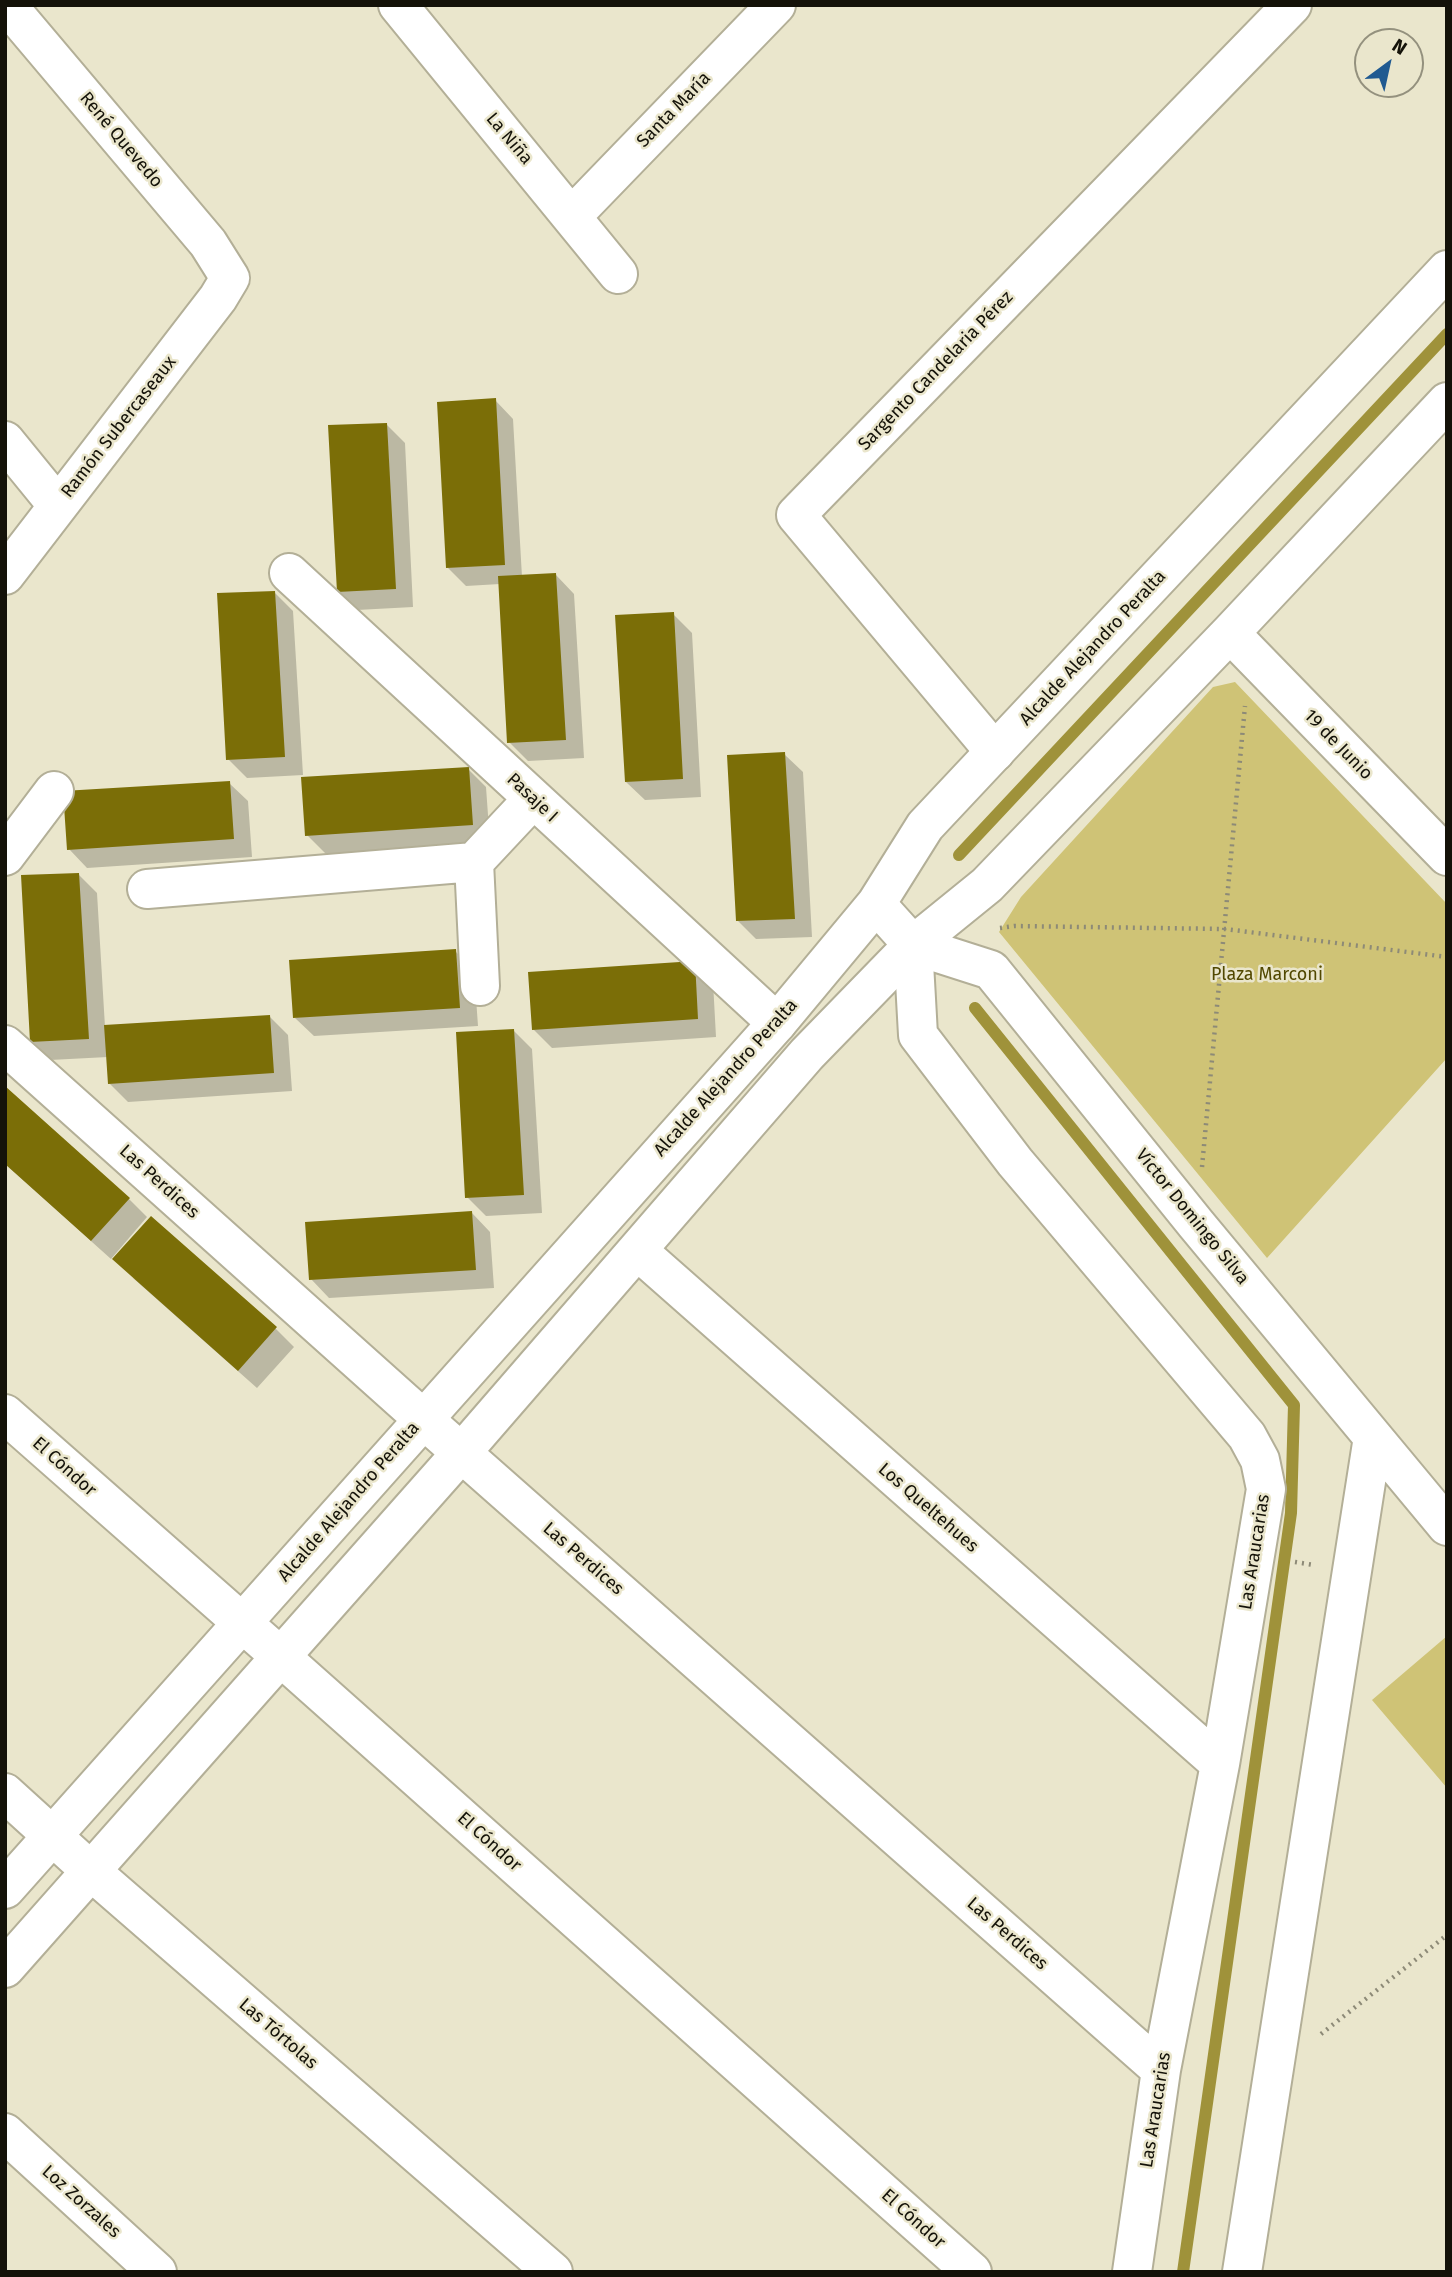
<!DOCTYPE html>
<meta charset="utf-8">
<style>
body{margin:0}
#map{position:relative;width:1452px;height:2277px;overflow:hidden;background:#eae6cc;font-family:"Fira Sans",sans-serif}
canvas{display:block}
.frame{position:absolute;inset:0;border:7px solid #141209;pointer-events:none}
.north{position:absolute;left:1354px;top:28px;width:70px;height:70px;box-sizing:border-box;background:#eae6cc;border:2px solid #94917e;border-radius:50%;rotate:33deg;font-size:19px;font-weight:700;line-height:28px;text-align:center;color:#141209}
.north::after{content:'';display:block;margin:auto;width:24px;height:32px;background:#205a91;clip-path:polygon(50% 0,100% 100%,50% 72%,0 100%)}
</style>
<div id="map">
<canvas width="1452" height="2277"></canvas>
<div class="frame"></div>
<div class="north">N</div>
</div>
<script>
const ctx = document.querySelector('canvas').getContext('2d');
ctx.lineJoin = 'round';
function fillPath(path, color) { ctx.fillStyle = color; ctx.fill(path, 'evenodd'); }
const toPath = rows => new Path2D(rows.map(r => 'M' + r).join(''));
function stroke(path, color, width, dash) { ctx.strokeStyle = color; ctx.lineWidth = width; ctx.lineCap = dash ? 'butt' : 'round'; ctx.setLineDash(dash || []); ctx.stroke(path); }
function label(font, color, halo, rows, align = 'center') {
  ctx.font = font + ' "Fira Sans",sans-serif'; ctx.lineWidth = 5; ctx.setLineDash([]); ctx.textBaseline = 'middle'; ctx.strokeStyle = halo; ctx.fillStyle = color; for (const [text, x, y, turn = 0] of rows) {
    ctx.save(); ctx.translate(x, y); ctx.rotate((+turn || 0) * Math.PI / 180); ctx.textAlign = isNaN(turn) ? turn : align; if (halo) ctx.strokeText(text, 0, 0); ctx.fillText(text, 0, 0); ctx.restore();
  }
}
fillPath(toPath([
 [1235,682,1447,904,1447,1058,1267,1258,999,932,1021,897,1213,687],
 [1447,1636,1447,1788,1372,1700]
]), '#cfc376');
fillPath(toPath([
 [495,400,513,419,522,577,556,575,574,594,584,758,528,761,509,742,500,584,466,586,448,568],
 [386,424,405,443,413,607,357,610,339,591],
 [275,593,293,611,303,775,247,778,228,759],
 [673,614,692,633,701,797,645,800,626,782],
 [784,754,803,772,812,937,756,939,738,921],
 [468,769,486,787,490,843,326,854,307,835],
 [229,783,248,801,252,857,87,868,69,849],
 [78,874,97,893,105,1027,270,1017,288,1035,292,1091,128,1102,109,1083,108,1057,50,1060,32,1041],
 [455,951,474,970,478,1026,314,1036,295,1018],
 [694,963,713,982,716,1037,552,1048,533,1029],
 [514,1031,532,1049,542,1213,486,1216,467,1197],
 [5,1164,129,1199,147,1217,111,1259],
 [472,1213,490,1232,494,1288,329,1298,311,1279],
 [133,1278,275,1328,294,1347,257,1388]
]), '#0003');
stroke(toPath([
 [959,855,1447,334],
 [975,1008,1294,1405,1291,1513,1183,2272]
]), '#9f923a', 12);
fillPath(toPath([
 [496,398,505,565,446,568,437,402],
 [387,423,396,589,337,592,328,425],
 [556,573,566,740,507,743,498,576],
 [275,591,285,757,226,760,217,593],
 [674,612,683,779,625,782,615,615],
 [785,752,795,919,736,921,727,755],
 [469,767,473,825,305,836,301,777],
 [230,781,234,839,67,850,63,791],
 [79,873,89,1039,30,1042,21,875],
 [456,949,460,1008,293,1018,289,960],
 [695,961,698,1019,532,1030,528,972],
 [270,1015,274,1073,108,1084,104,1025],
 [514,1029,524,1195,465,1198,456,1032],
 [5,1086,130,1198,91,1241,5,1164],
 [472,1211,476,1270,309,1280,305,1222],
 [151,1216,277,1327,238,1371,112,1259]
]), '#7b6e07');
const street = toPath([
 [398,5,618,274],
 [572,216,776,5],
 [5,441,58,506],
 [289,573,777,1023],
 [5,575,218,298,230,278,208,243,7,5],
 [1230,633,1447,856],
 [995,752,796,515,1292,5],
 [5,856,54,791],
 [474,862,480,986],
 [147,889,474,862,533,799],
 [913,945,918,1035,1015,1162,1247,1436,1260,1460,1266,1489,1220,1764,1161,2070,1132,2272],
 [913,945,991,970,1196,1224,1447,1526],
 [913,945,987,885,1230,633,1447,402],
 [5,1045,422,1418,1161,2070],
 [638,1251,1220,1764],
 [5,1414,281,1657,972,2272],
 [5,1793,92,1872,553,2272],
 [5,2133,157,2272],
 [1242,2272,1373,1437]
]);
const secondary = toPath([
 [5,1889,777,1023,876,904,925,826,1447,270],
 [5,1968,462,1452,807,1054,913,945,876,904]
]);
stroke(street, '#b3af97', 42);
stroke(secondary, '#b3af97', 42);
stroke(toPath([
 [1000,928,1014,926,1225,929,1447,957],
 [1202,1167,1245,706],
 [1295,1562,1314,1565],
 [1321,2034,1447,1935]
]), '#8d8a77', 4.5, [2, 5]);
stroke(street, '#fff', 38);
stroke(secondary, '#fff', 38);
label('18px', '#141209', '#eae6cc', [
 ["Santa María",674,110,-46],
 ["La Niña",509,139,50],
 ["René Quevedo",121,140,50],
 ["Sargento Candelaria Pérez",936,371,-46],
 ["Ramón Subercaseaux",119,427,-52],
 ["Alcalde Alejandro Peralta",1093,648,-47],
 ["19 de Junio",1338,745,46],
 ["Pasaje I",532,798,43],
 ["Alcalde Alejandro Peralta",726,1078,-48],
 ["Las Perdices",159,1182,42],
 ["Víctor Domingo Silva",1192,1217,51],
 ["El Cóndor",64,1467,42],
 ["Alcalde Alejandro Peralta",349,1502,-49],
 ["Los Queltehues",928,1508,41],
 ["Las Araucarias",1255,1552,-81],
 ["Las Perdices",583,1559,41],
 ["El Cóndor",489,1842,42],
 ["Las Perdices",1007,1934,41],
 ["Las Tórtolas",278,2034,41],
 ["Las Araucarias",1156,2110,-81],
 ["Loz Zorzales",81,2202,42],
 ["El Cóndor",913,2219,42]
]);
label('18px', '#514800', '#eae6cc', [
 ["Plaza Marconi",1267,975]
]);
</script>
